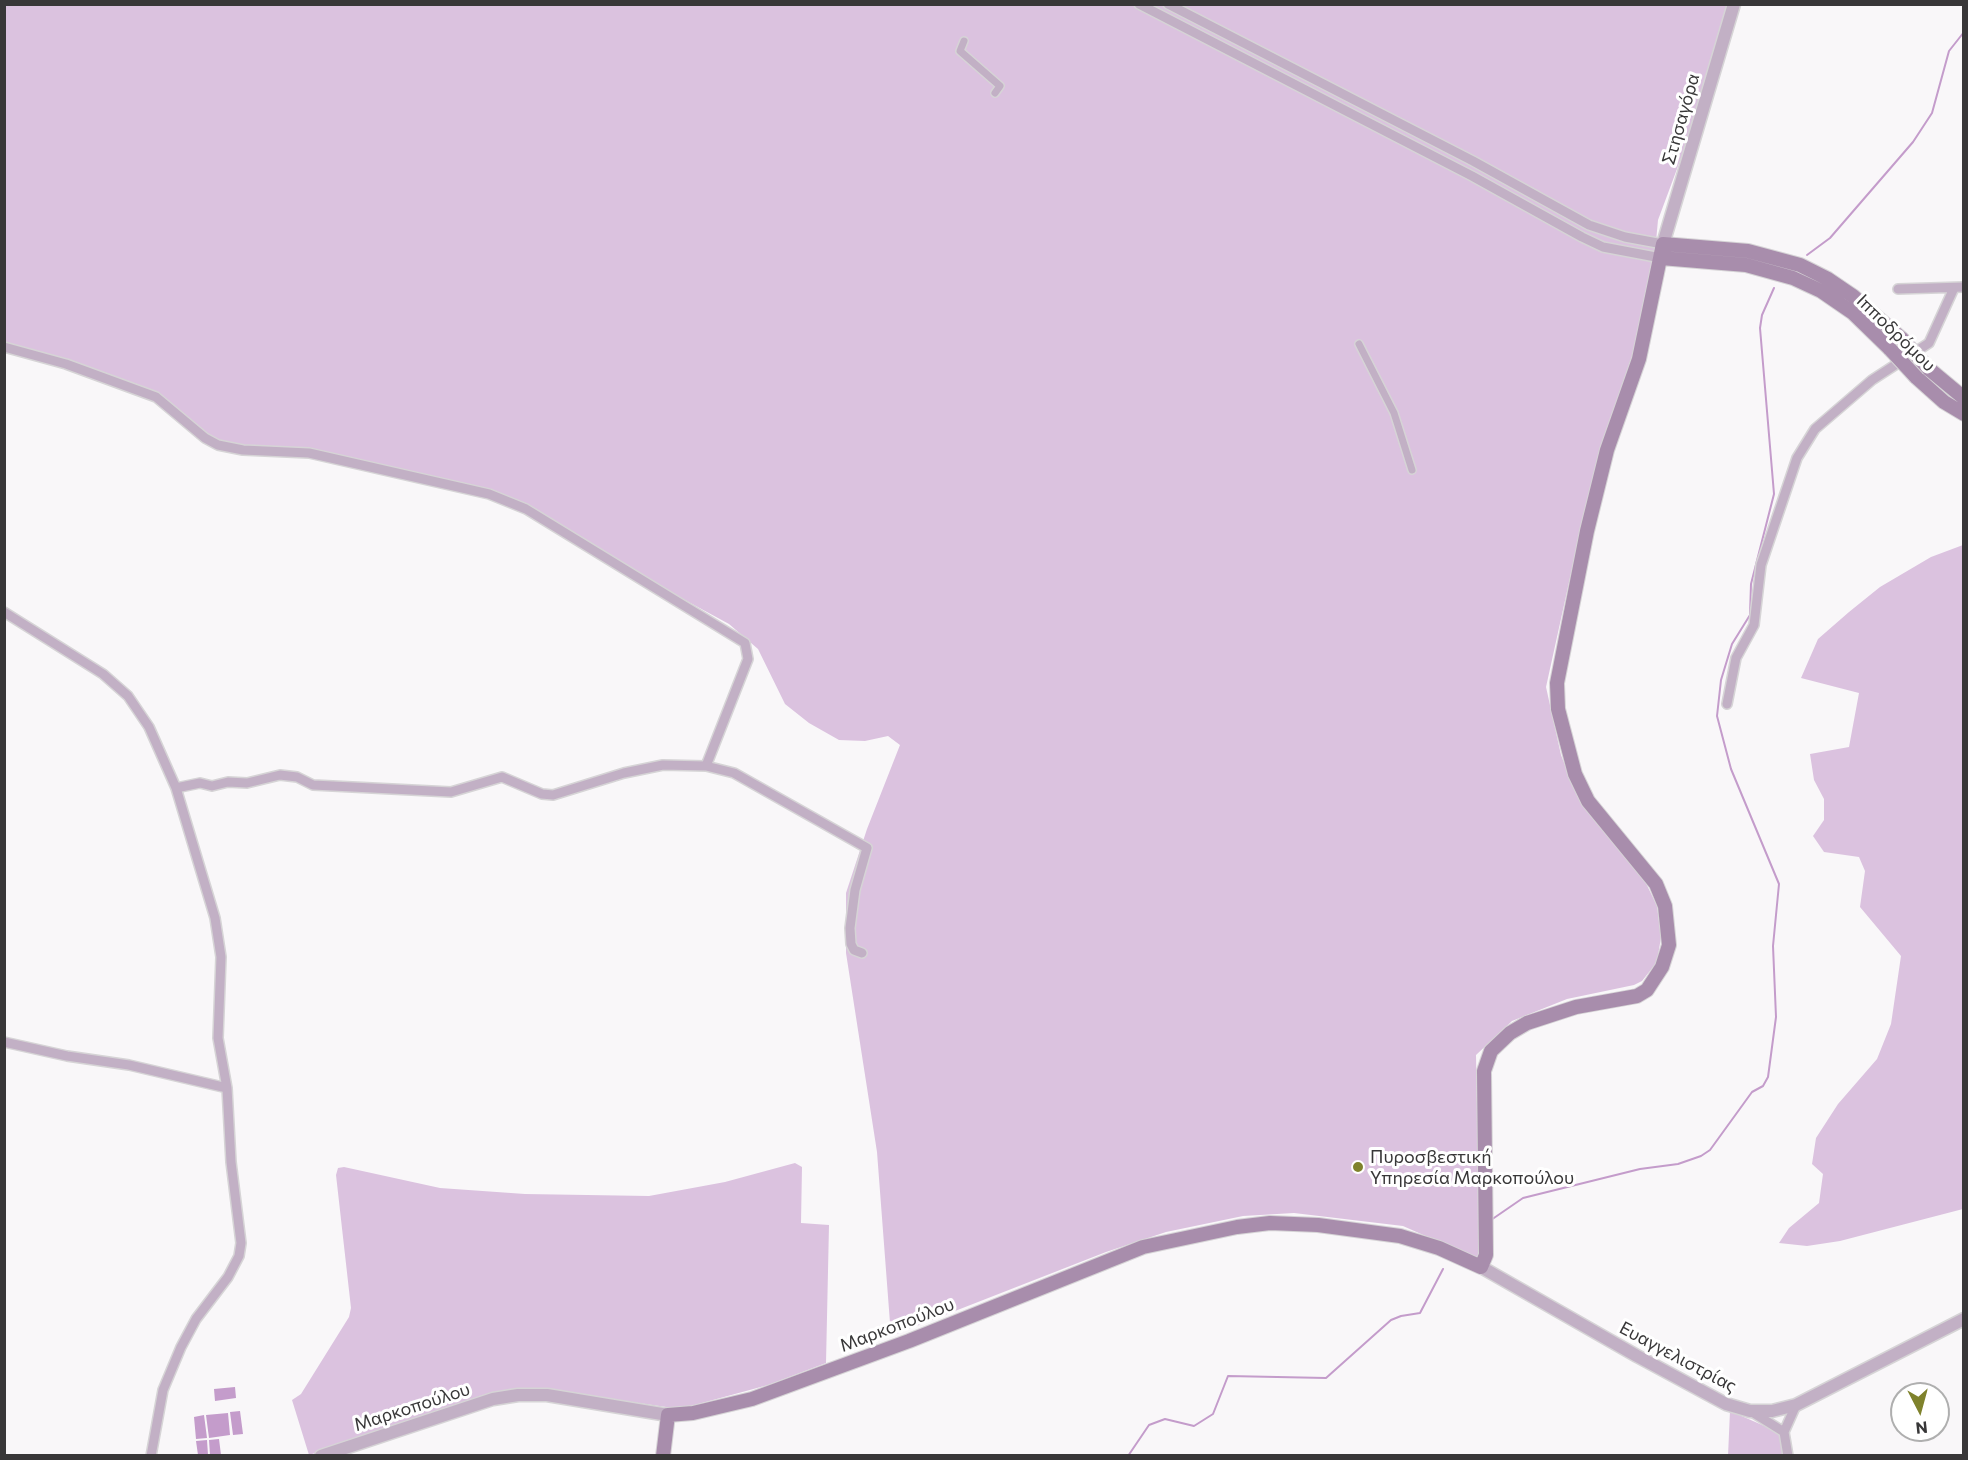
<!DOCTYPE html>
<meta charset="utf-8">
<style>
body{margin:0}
#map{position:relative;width:1968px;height:1460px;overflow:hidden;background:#f9f7f9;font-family:Commissioner,sans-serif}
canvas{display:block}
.frame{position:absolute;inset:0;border:6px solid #383738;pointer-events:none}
.north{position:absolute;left:1890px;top:1382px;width:60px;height:60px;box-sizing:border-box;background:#fff;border:2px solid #afafaf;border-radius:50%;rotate:174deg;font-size:16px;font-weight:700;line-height:24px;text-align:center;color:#383738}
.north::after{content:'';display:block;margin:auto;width:21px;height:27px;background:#7f822c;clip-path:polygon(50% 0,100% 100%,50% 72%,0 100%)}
</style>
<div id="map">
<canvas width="1968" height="1460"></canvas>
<div class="frame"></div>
<div class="north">N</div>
</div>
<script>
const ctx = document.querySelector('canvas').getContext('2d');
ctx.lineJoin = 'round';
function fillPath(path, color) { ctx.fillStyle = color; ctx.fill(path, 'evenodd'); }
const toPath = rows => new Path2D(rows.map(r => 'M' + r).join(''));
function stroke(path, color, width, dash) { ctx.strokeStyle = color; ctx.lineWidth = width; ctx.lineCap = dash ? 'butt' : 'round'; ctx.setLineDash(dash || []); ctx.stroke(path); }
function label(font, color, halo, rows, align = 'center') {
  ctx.font = font + ' Commissioner,sans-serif'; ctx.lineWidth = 6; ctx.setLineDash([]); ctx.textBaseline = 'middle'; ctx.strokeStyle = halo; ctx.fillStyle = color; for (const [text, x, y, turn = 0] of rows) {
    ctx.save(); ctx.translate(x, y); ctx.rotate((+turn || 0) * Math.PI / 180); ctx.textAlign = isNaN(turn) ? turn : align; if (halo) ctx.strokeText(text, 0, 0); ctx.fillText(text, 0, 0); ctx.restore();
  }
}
fillPath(toPath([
 [5,5,1728,5,1693,126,1658,220,1652,285,1637,355,1609,427,1588,496,1546,687,1561,755,1572,783,1644,879,1657,906,1661,937,1657,962,1642,981,1634,985,1567,999,1512,1021,1476,1055,1480,1260,1403,1226,1294,1213,1243,1216,1166,1232,1106,1252,891,1336,877,1152,846,953,846,893,867,829,900,745,888,736,865,741,839,740,809,723,785,704,758,649,729,624,648,580,532,507,511,498,314,451,232,446,213,439,155,392,41,352,5,343],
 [1963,545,1963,1209,1840,1241,1807,1246,1779,1243,1789,1228,1819,1203,1823,1174,1812,1164,1816,1138,1838,1104,1877,1059,1891,1024,1901,956,1860,907,1865,871,1859,857,1824,852,1813,836,1824,820,1824,799,1814,780,1810,754,1849,747,1859,693,1801,678,1818,639,1849,612,1880,587,1931,557],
 [795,1163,802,1167,801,1223,829,1225,826,1363,768,1385,691,1406,673,1408,541,1389,517,1389,309,1455,292,1400,301,1394,349,1317,351,1308,336,1175,338,1168,344,1167,440,1188,525,1194,649,1196,725,1182],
 [1730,1411,1776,1431,1782,1437,1785,1455,1728,1456]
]), '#dbc2df');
fillPath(toPath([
 [235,1387,236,1398,215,1401,214,1389],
 [240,1411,243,1434,233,1435,230,1412],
 [228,1413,230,1435,209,1438,206,1415],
 [204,1415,207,1438,196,1439,194,1417],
 [219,1439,221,1455,210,1455,209,1440],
 [207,1440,208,1455,198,1455,196,1441]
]), '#c49ccb');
stroke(toPath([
 [1807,255,1830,238,1913,142,1932,113,1949,51,1964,32],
 [1491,1220,1523,1198,1640,1169,1678,1164,1701,1156,1710,1150,1752,1092,1763,1086,1768,1077,1776,1017,1773,946,1779,884,1731,769,1717,716,1721,680,1732,644,1750,615,1751,584,1774,494,1760,328,1762,315,1774,288],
 [1128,1456,1149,1425,1165,1419,1194,1426,1213,1414,1228,1376,1326,1378,1391,1320,1401,1316,1420,1313,1443,1269]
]), '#c49ccb', 2);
const pedestrian = toPath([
 [964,41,960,51,1000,86,995,93],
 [1359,344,1394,413,1412,470]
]);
const minor = toPath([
 [1139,4,1472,176,1582,237,1603,247,1661,258],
 [1168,4,1473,161,1589,225,1625,237,1663,244],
 [1898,289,1964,287],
 [4,347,66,364,156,397,205,438,218,445,243,450,309,453,489,494,526,509,745,643,748,659,706,766],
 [4,612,103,674,128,696,149,727,176,788,215,918,221,957,218,1038,227,1088,231,1162,241,1243,239,1256,228,1277,196,1319,181,1347,163,1390,151,1456],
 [1727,704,1736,658,1754,625,1761,565,1797,458,1815,429,1872,380,1929,343,1954,288],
 [176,788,200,783,212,786,228,782,247,783,280,775,297,777,313,785,451,792,502,777,542,794,553,795,624,773,663,765,706,766,734,773,867,848,855,890,850,928,851,944,854,950,862,953],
 [4,1042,67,1056,129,1065,227,1088],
 [1752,1412,1784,1432,1796,1405],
 [1784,1432,1788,1456]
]);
const tertiary = toPath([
 [1663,244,1734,4],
 [1481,1267,1637,1356,1726,1404,1750,1411,1772,1411,1796,1405,1964,1319],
 [321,1456,493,1399,518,1395,547,1395,668,1415]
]);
const secondary = toPath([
 [1661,258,1746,265,1793,278,1821,291,1853,313,1890,349],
 [1929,369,1964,398],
 [1916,377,1944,402,1964,414],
 [663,1456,668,1415,693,1413,752,1399,909,1341,1143,1247,1237,1227,1270,1223,1318,1225,1400,1236,1439,1248,1481,1267,1486,1255,1484,1071,1491,1051,1510,1033,1527,1023,1576,1007,1637,996,1647,990,1662,967,1669,945,1665,906,1656,884,1588,801,1575,774,1558,709,1557,683,1587,531,1607,450,1639,359,1663,244,1748,251,1800,265,1828,279,1853,296,1902,339]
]);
stroke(pedestrian, '#d6d4d6', 10);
stroke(minor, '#d6d4d6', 12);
stroke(tertiary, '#d6d4d6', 15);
stroke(secondary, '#d6d4d6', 16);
stroke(pedestrian, '#c2b0c5', 7);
stroke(minor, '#c2b0c5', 9);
stroke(tertiary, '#c2b0c5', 12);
stroke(secondary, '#a88dac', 14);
const secondaryBridge = toPath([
 [1902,339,1929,369],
 [1890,349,1916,377]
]);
stroke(secondaryBridge, '#d6d4d6', 16, []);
stroke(secondaryBridge, '#a88dac', 14);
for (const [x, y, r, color] of [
 [1358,1167,6,"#7f822c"]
]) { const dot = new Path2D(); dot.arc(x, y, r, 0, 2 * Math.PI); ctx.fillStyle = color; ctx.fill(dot); stroke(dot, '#fff', 2); }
label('18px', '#383738', '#fff', [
 ["Στησαγόρα",1681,119,-74],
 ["Ιπποδρόμου",1896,333,44],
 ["Μαρκοπούλου",897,1325,-21],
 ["Ευαγγελιστρίας",1678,1357,28],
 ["Μαρκοπούλου",412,1407,-18]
]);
label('18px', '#383738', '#fff', [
 ["Πυροσβεστική",1370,1157],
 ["Υπηρεσία Μαρκοπούλου",1370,1178]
], 'left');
</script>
